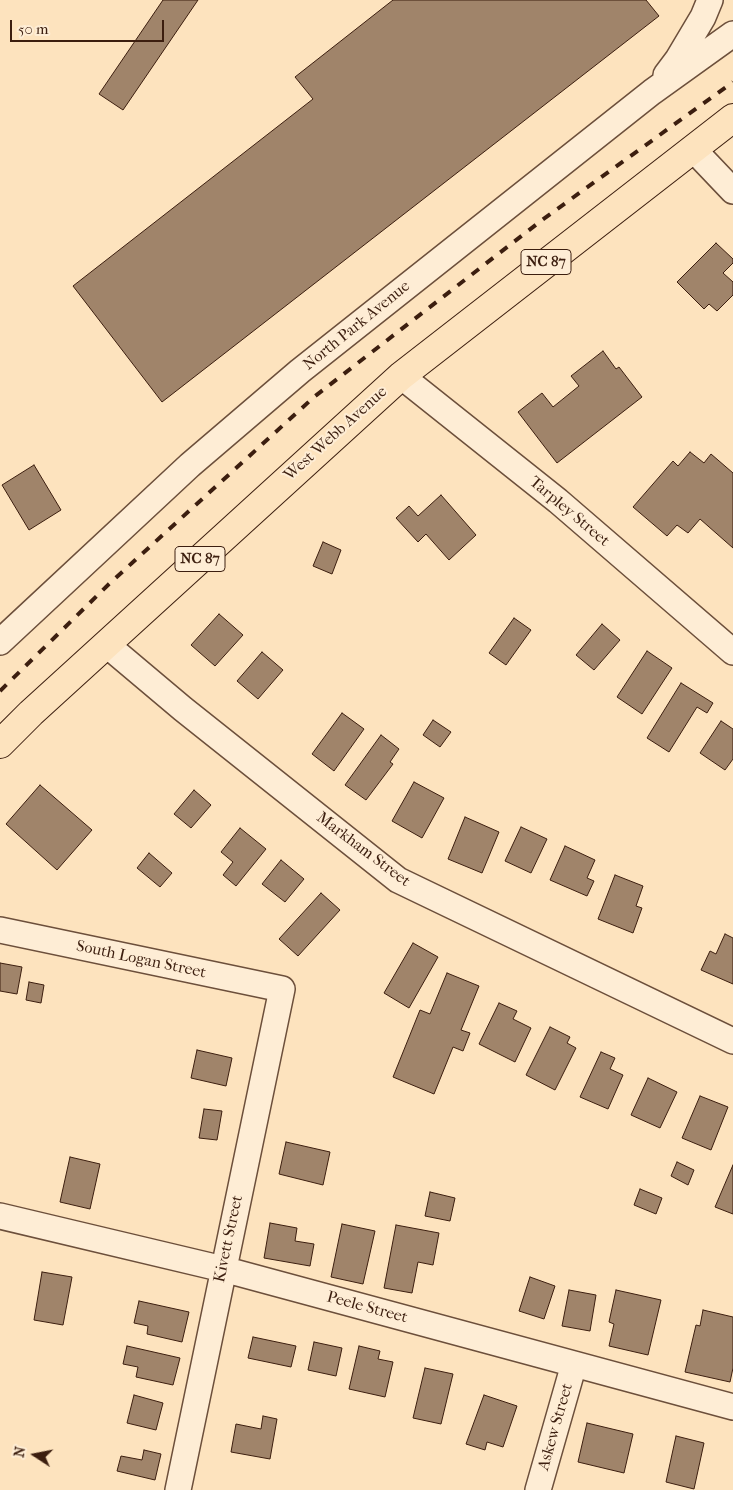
<!DOCTYPE html>
<style>
body{margin:0}
#map{position:relative;width:733px;height:1490px;overflow:hidden;background:#fde3be;font-family:"IM FELL French Canon",serif}
canvas{display:block}
.north{position:absolute;left:10px;top:1430px;width:50px;height:50px;-webkit-text-stroke:4px #feedd5;paint-order:stroke;rotate:281deg;font-size:14px;font-weight:700;line-height:20px;text-align:center;color:#3c1e0f}
.north::after{content:'';display:block;margin:auto;width:18px;height:22px;background:#3c1e0f;clip-path:polygon(50% 0,100% 100%,50% 72%,0 100%)}
.scale{position:absolute;left:10px;top:20px;width:154px;height:22px;box-sizing:border-box;border:2px solid #3c1e0f;border-top:0;padding-left:6px;font-size:15px;line-height:18px;white-space:nowrap;color:#3c1e0f;-webkit-text-stroke:4px #feedd5;paint-order:stroke}
</style>
<div id="map">
<canvas width="733" height="1490"></canvas>
<div class="north">N</div>
<div class="scale">50 m</div>
</div>
<script>
const ctx = document.querySelector('canvas').getContext('2d');
ctx.lineJoin = 'round';
function fillPath(path, color) { ctx.fillStyle = color; ctx.fill(path, 'evenodd'); }
const toPath = rows => new Path2D(rows.map(r => 'M' + r).join(''));
function stroke(path, color, width, dash) { ctx.strokeStyle = color; ctx.lineWidth = width; ctx.lineCap = dash ? 'butt' : 'round'; ctx.setLineDash(dash || []); ctx.stroke(path); }
function label(font, color, halo, rows, align = 'center') {
  ctx.font = font + ' "IM FELL French Canon",serif'; ctx.lineWidth = 4; ctx.setLineDash([]); ctx.textBaseline = 'middle'; ctx.strokeStyle = halo; ctx.fillStyle = color; for (const [text, x, y, turn = 0] of rows) {
    ctx.save(); ctx.translate(x, y); ctx.rotate((+turn || 0) * Math.PI / 180); ctx.textAlign = isNaN(turn) ? turn : align; if (halo) ctx.strokeText(text, 0, 0); ctx.fillText(text, 0, 0); ctx.restore();
  }
}
const building = toPath([
 [163,0,198,0,123,110,99,94,163,0],
 [393,0,646,0,659,16,162,402,73,286,313,99,295,77,393,0],
 [716,243,733,259,733,263,723,273,733,282,733,295,717,311,709,304,704,309,677,282,716,243],
 [603,351,616,369,619,367,642,397,557,463,518,412,542,393,553,407,579,386,571,376,603,351],
 [690,452,704,463,711,454,733,473,733,548,700,519,688,533,677,525,667,536,633,507,673,461,678,466,690,452],
 [34,465,61,510,29,530,2,485,34,465],
 [441,495,476,535,449,560,426,534,418,542,396,518,409,506,418,516,441,495],
 [323,542,341,550,332,574,313,566,323,542],
 [219,614,243,635,215,666,191,645,219,614],
 [514,618,531,630,506,665,489,653,514,618],
 [602,624,620,640,594,670,576,655,602,624],
 [647,651,672,668,642,714,617,697,647,651],
 [262,652,283,670,258,699,237,681,262,652],
 [681,683,713,703,707,713,697,707,669,752,647,738,681,683],
 [342,713,364,729,334,771,312,754,342,713],
 [433,720,451,732,440,747,423,735,433,720],
 [721,721,733,729,733,759,725,770,700,753,721,721],
 [381,735,399,749,390,762,393,764,366,800,345,785,381,735],
 [414,782,444,798,422,838,392,821,414,782],
 [40,785,92,830,57,870,6,824,40,785],
 [194,790,211,805,191,828,174,814,194,790],
 [465,817,499,832,482,873,448,859,465,817],
 [521,827,547,839,531,873,505,861,521,827],
 [240,828,266,849,236,886,223,875,233,862,221,852,240,828],
 [565,846,595,860,587,878,594,881,587,896,550,880,565,846],
 [149,853,172,873,160,887,137,868,149,853],
 [281,860,304,879,285,902,262,884,281,860],
 [615,875,643,886,636,906,642,908,633,933,598,919,615,875],
 [321,893,340,910,298,956,279,939,321,893],
 [725,934,733,938,733,984,701,970,710,951,716,954,725,934],
 [413,943,438,957,409,1008,384,993,413,943],
 [0,963,22,967,17,994,0,991,0,963],
 [447,973,479,986,461,1030,470,1033,463,1051,453,1047,434,1094,393,1077,420,1010,430,1014,447,973],
 [29,982,44,985,41,1003,26,1000,29,982],
 [499,1003,517,1011,513,1019,531,1028,515,1062,479,1044,499,1003],
 [550,1027,570,1037,567,1043,576,1048,555,1090,526,1075,550,1027],
 [197,1050,232,1058,226,1086,191,1078,197,1050],
 [601,1052,615,1058,610,1069,623,1075,608,1109,580,1097,601,1052],
 [648,1078,677,1092,660,1128,631,1115,648,1078],
 [700,1096,728,1107,711,1150,682,1138,700,1096],
 [204,1109,222,1111,217,1140,199,1138,204,1109],
 [286,1142,330,1152,323,1185,279,1174,286,1142],
 [70,1157,100,1164,90,1209,60,1202,70,1157],
 [677,1162,694,1170,688,1185,671,1176,677,1162],
 [733,1165,733,1214,715,1207,733,1165],
 [640,1189,662,1198,656,1214,634,1205,640,1189],
 [430,1192,455,1198,450,1221,425,1216,430,1192],
 [270,1223,297,1228,295,1241,314,1244,310,1266,264,1258,270,1223],
 [342,1224,375,1231,363,1284,331,1277,342,1224],
 [396,1225,439,1233,433,1265,418,1262,412,1293,384,1288,396,1225],
 [42,1272,72,1277,63,1325,34,1320,42,1272],
 [530,1277,555,1286,544,1319,519,1311,530,1277],
 [569,1290,596,1295,590,1331,562,1326,569,1290],
 [616,1290,661,1300,648,1355,609,1346,614,1324,609,1322,616,1290],
 [139,1301,189,1312,182,1342,147,1334,148,1326,134,1323,139,1301],
 [703,1310,733,1317,733,1368,730,1382,685,1372,696,1325,700,1326,703,1310],
 [253,1337,296,1346,291,1367,248,1358,253,1337],
 [314,1342,342,1348,336,1376,308,1370,314,1342],
 [127,1346,180,1358,173,1385,136,1377,138,1367,123,1364,127,1346],
 [359,1346,380,1351,378,1359,393,1362,385,1397,349,1389,359,1346],
 [425,1368,453,1374,441,1424,413,1418,425,1368],
 [134,1395,163,1403,156,1430,127,1423,134,1395],
 [484,1395,517,1406,503,1447,487,1442,485,1450,466,1444,484,1395],
 [263,1416,277,1419,270,1459,231,1452,236,1424,261,1429,263,1416],
 [587,1423,633,1434,624,1473,578,1462,587,1423],
 [676,1436,704,1443,694,1489,666,1482,676,1436],
 [144,1450,161,1454,155,1480,117,1471,121,1456,142,1460,144,1450]
]);
fillPath(building, '#a0846a');
stroke(building, '#3c1e0f', 1);
const minor = toPath([
 [666,75,678,59,703,17,710,0],
 [693,149,733,191],
 [401,376,558,501,733,652],
 [0,642,190,465,300,371,652,92,733,34],
 [107,645,183,709,398,880,733,1041],
 [0,930,282,989,178,1490],
 [0,1216,223,1269,733,1407],
 [538,1490,574,1364]
]);
const highway = toPath([
 [0,744,31,713,401,376,733,118]
]);
stroke(minor, '#6c4f3b', 28);
stroke(highway, '#3c1e0f', 30);
stroke(minor, '#feedd5', 25);
stroke(highway, '#fde3be', 28);
stroke(toPath([
 [0,691,109,584,314,397,542,220,733,82]
]), '#3c1e0f', 4, [9, 9]);
for (const [x, y, w] of [
 [546,262,50],
 [200,559,50]
]) { const box = new Path2D(); box.roundRect(x - w / 2, y - 12.5, w, 25, 4); ctx.fillStyle = '#feedd5'; ctx.fill(box); stroke(box, '#3c1e0f', 1); }
label('bold 15px', '#3c1e0f', null, [
 ["NC 87",546,262],
 ["NC 87",200,559]
]);
label('16px', '#3c1e0f', '#feedd5', [
 ["North Park Avenue",357,326,-39],
 ["West Webb Avenue",336,434,-42],
 ["Tarpley Street",569,512,40],
 ["Markham Street",363,850,37],
 ["South Logan Street",141,960,12],
 ["Kivett Street",229,1239,-78],
 ["Peele Street",367,1308,15],
 ["Askew Street",556,1427,-74]
]);
</script>
